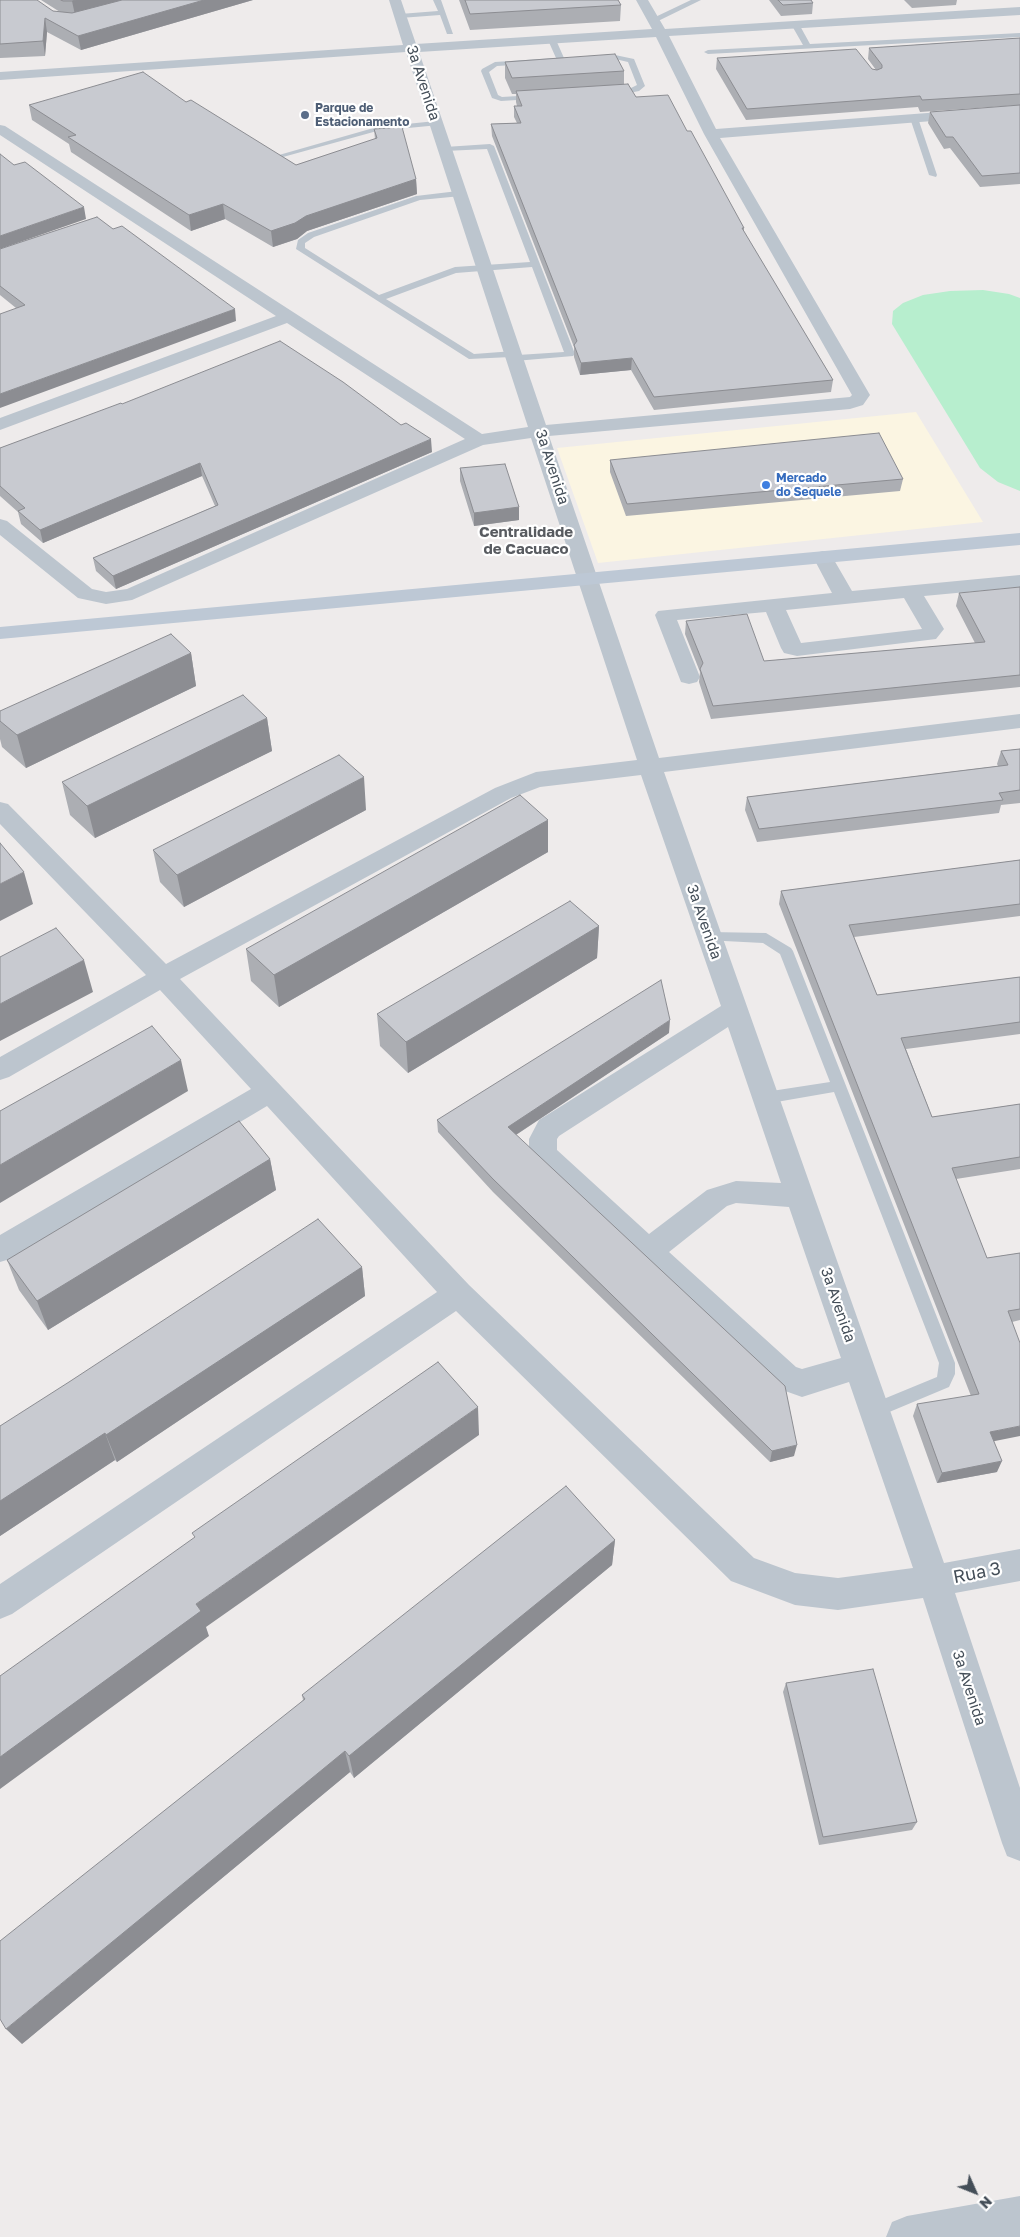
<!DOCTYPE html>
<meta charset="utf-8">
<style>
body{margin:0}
#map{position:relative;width:1020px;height:2237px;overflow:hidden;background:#eeebeb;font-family:"Golos Text",sans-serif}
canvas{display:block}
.north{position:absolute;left:950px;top:2167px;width:50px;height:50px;-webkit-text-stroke:4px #fff;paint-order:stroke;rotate:134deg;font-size:14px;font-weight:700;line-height:20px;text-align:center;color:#444e58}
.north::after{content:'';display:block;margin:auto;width:18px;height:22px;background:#444e58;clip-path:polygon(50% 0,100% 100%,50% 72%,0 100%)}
</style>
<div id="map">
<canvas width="1020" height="2237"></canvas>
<div class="north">N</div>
</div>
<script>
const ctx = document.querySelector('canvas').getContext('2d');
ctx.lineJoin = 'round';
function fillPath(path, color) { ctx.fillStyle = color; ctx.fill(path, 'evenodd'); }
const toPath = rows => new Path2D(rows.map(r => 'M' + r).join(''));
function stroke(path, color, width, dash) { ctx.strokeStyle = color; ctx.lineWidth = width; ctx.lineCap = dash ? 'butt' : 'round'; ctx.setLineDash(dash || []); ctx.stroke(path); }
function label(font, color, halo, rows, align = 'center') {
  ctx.font = font + ' "Golos Text",sans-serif'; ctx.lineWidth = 4.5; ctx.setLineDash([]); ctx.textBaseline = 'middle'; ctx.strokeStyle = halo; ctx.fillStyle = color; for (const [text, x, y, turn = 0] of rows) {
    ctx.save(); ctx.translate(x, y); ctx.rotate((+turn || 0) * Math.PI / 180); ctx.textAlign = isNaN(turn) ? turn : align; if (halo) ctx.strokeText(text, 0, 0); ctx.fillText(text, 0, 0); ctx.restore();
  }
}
fillPath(toPath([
 [916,412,983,522,598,563,557,448]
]), '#fbf5e2');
fillPath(toPath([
 [983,290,1009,294,1020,298,1020,491,998,482,980,468,892,324,893,311,903,303,923,295,950,291]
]), '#b7eece');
fillPath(toPath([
 [433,0,441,0,453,34,447,34,440,15,400,18,396,16,400,14,438,11,433,0],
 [691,0,701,0,656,22,649,20,691,0],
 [795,22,799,24,810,44,1020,33,1020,37,708,54,704,52,708,50,803,45,791,24,795,22],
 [552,38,556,40,564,58,615,55,634,59,645,86,639,91,629,93,501,101,492,98,481,71,482,69,495,62,556,58,548,40,552,38],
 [615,59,628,62,637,85,629,89,502,97,498,95,489,72,497,66,615,59],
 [911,116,918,118,937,175,936,177,929,175,910,118,911,116],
 [436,121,440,123,439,125,377,131,283,157,279,155,377,127,436,121],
 [490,144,494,146,575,354,573,356,515,361,512,360,511,357,469,359,296,249,298,240,308,233,416,196,458,191,462,194,461,196,420,200,314,237,305,243,305,248,379,295,455,267,530,262,487,149,445,151,441,149,445,147,490,144],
 [532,267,564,352,518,355,517,352,514,351,474,354,386,299,456,273,532,267],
 [710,932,766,933,791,948,793,951,955,1363,955,1374,949,1387,875,1418,869,1415,866,1410,869,1405,937,1377,939,1363,834,1092,765,1104,760,1102,758,1098,760,1094,765,1092,830,1082,780,954,763,943,705,940,703,937,705,934,710,932]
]), '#bcc5ce');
fillPath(toPath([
 [389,0,401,0,416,44,652,29,636,0,648,0,665,29,1020,7,1020,15,669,36,716,129,1020,106,1020,114,720,138,870,395,863,405,850,409,549,436,659,758,1020,714,1020,728,664,772,944,1563,1020,1549,1020,1581,955,1593,1020,1788,1020,1861,1007,1856,1002,1843,923,1598,838,1610,795,1605,731,1581,456,1311,12,1614,0,1619,0,1584,437,1292,267,1106,10,1259,0,1262,0,1235,251,1089,160,990,9,1077,0,1080,0,1057,146,975,0,824,0,802,8,804,166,964,495,788,536,772,637,760,531,438,483,445,132,600,106,604,78,598,0,535,0,519,7,521,92,589,106,592,127,589,465,439,287,323,0,430,0,418,276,316,0,135,0,125,5,126,482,434,528,427,406,52,0,80,0,72,403,45,389,0],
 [656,37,704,134,852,395,850,397,546,425,419,52,656,37],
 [641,775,721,1006,539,1120,529,1139,529,1154,533,1162,774,1387,802,1397,849,1382,913,1568,838,1578,795,1573,754,1558,469,1285,180,979,511,798,540,787,641,775],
 [728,1027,781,1183,736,1181,707,1190,649,1234,557,1150,557,1139,559,1136,728,1027],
 [736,1203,789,1207,841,1358,802,1369,796,1367,669,1252,727,1206,736,1203],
 [823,551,830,553,852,591,1020,575,1020,587,924,596,944,629,936,639,797,656,784,653,781,648,766,612,677,620,700,677,697,682,689,684,681,682,655,615,658,611,832,593,813,557,816,553,823,551],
 [904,598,922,629,801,643,786,610,904,598],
 [1020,2196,1020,2237,886,2237,892,2222,907,2216,1020,2196]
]), '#bcc5ce');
fillPath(toPath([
 [1020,533,1020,545,0,639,0,627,1020,533]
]), '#bdc8d5');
fillPath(toPath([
 [0,0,53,11,60,12,41,0,253,0,81,50,47,32,45,56,0,58],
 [459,0,618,0,621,5,620,21,470,30],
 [769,0,811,0,813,3,812,14,781,16],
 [904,0,957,0,956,5,912,8],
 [1020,38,1020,105,920,112,918,107,746,120,716,69,717,58,876,70,868,59,869,48],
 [505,62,624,71,624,84,636,97,687,131,744,228,744,232,833,380,831,392,654,410,631,370,580,375,574,357,574,347,492,136,491,124,517,123,514,117,514,106,517,106,516,102,516,94,512,94,505,78],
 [186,102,296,165,375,139,374,129,416,179,417,194,307,231,297,239,273,247,225,219,191,231,71,152,69,144,32,120,29,105],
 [1020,105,1020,184,980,187,950,148,944,149,928,123,930,112],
 [0,249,236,321,16,308,0,295],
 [122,404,432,452,116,589,96,571,93,558,215,506,202,476,43,543,21,524,18,512,0,496,0,448],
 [610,460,903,479,900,491,626,516,610,472],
 [460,468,519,507,519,520,474,526,460,481],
 [1020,587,1020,687,711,719,699,682,700,672,685,634,686,621,764,661,975,643,956,606,959,593],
 [191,653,196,686,26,768,2,747,0,739,0,711],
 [267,718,272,751,95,838,70,815,62,782],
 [1020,749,1020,803,1001,805,999,813,757,842,745,810,747,797,998,766,997,764,1001,751],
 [366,810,184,907,160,882,153,850],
 [548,820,548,852,279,1007,251,981,246,949],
 [1020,860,1020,916,854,937,877,995,1020,977,1020,1034,906,1049,932,1117,1020,1104,1020,1169,956,1179,987,1258,1020,1253,1020,1320,1012,1322,994,1441,997,1472,937,1483,913,1416,917,1404,971,1396,779,904,781,891],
 [599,926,597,958,408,1073,380,1046,377,1014],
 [669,1033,516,1135,794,1456,770,1462,493,1192,438,1132,437,1120],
 [270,1159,276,1190,48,1330,19,1290,7,1260],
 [362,1267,365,1296,117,1462,115,1460,0,1536,0,1426],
 [615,1540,612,1565,354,1778,350,1772,22,2044,303,1700,302,1695],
 [786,1683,917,1822,912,1830,819,1845,783,1692]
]), '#acaeb3');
fillPath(toPath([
 [76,0,132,0,75,15,72,1],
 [204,0,253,0,81,50,78,36],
 [45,18,47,32,45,56,43,41],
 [416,179,417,194,307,231,297,239,273,247,271,231,306,216],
 [223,204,225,219,191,231,189,215],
 [84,207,86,219,0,249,0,236],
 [235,309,236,321,0,408,0,394],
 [632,358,631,370,580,375,581,363],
 [431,439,432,452,116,589,113,576],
 [200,463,202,476,43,543,40,530],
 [519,507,519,520,474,526,474,513],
 [191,653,196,686,26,768,17,735],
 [267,718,272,751,95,838,87,806],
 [364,777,366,810,184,907,177,875],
 [548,820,548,852,279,1007,274,975],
 [24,872,33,904,0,921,0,884],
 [599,926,597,958,408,1073,406,1042],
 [84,960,93,992,0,1041,0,1004],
 [670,1020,669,1033,508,1140,508,1127],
 [181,1060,188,1091,0,1203,0,1165],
 [270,1159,276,1190,48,1330,37,1301],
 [362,1267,365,1296,117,1462,106,1435],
 [478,1407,479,1435,206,1627,209,1636,0,1789,0,1757,196,1604],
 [1020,1426,1020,1436,985,1443,990,1432],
 [105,1433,115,1460,0,1536,0,1501],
 [797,1445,794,1456,770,1462,772,1451],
 [1002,1461,997,1472,937,1483,942,1473],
 [615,1540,612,1565,354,1778,349,1756],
 [345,1751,350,1772,22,2044,6,2029]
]), '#8c8d92');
const building = toPath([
 [0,0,37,0,53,11,72,13,122,0,204,0,78,36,45,18,43,41,0,44,0,0],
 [61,0,76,0,72,1,63,1,61,0],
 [465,0,618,0,621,5,470,14,465,0],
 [778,0,811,0,813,3,783,5,778,0],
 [1020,38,1020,94,922,100,920,96,747,109,717,58,856,49,872,69,877,70,882,68,882,65,869,48,1020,38],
 [615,54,624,71,512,78,505,62,615,54],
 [143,72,186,102,191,100,296,165,377,138,374,129,402,127,416,179,306,216,295,223,271,231,223,204,189,215,68,137,76,135,29,105,143,72],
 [628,84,636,97,668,95,687,131,691,131,744,228,742,228,833,380,654,397,632,358,581,363,574,345,577,341,491,124,521,123,514,106,522,106,516,91,628,84],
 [1020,105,1020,173,982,176,953,137,946,137,930,112,1020,105],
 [0,154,14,165,25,162,84,207,0,236,0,154],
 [97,217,113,229,122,226,235,309,0,394,0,314,25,305,0,286,0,249,97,217],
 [280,341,343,382,401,425,406,423,431,439,113,576,93,558,218,505,200,463,40,530,18,511,25,508,0,486,0,448,121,403,122,404,280,341],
 [879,433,903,479,627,504,610,460,879,433],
 [505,464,519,507,474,513,460,468,505,464],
 [1020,587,1020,675,713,706,700,669,703,663,686,621,747,614,764,661,985,642,959,593,1020,587],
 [171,634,191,653,17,735,0,721,0,711,171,634],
 [243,695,267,718,87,806,62,782,243,695],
 [1020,749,1020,790,999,793,1003,800,759,829,747,797,1008,765,1001,751,1020,749],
 [339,755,364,777,177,875,153,850,339,755],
 [520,795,548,820,274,975,246,949,520,795],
 [0,843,24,872,0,884,0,843],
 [1020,860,1020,904,849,925,877,995,1020,977,1020,1022,901,1038,932,1117,1020,1104,1020,1157,952,1168,987,1258,1020,1253,1020,1309,1008,1311,1020,1343,1020,1426,990,1432,1002,1461,942,1473,917,1404,979,1394,781,891,1020,860],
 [570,901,599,926,406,1042,377,1014,570,901],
 [56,928,84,960,0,1004,0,957,56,928],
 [661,980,670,1020,508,1127,785,1386,797,1445,772,1451,493,1179,437,1120,661,980],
 [152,1026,181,1060,0,1165,0,1111,152,1026],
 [239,1121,270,1159,37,1301,7,1260,239,1121],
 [318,1219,362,1267,106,1435,105,1433,0,1501,0,1426,69,1382,318,1219],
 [438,1362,478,1407,196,1604,201,1611,0,1757,0,1676,195,1537,192,1533,438,1362],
 [566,1486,615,1540,349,1756,345,1751,6,2029,0,2019,0,1941,305,1699,302,1695,566,1486],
 [873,1669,917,1822,823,1837,786,1683,873,1669]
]);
fillPath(building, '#c8cad0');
stroke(building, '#8c8d92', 1);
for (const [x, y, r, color] of [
 [305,115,5,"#5c6f8a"],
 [766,485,5,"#3f7fe0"]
]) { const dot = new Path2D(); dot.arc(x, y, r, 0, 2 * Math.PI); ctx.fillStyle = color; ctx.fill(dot); stroke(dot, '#fff', 2); }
label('bold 12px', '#4e5e75', '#fff', [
 ["Parque de",315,108],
 ["Estacionamento",315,122]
], 'left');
label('bold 12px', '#366cbe', '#fff', [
 ["Mercado",776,478],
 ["do Sequele",776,492]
], 'left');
label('15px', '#444e58', '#fff', [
 ["3ª Avenida",423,83,72],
 ["3ª Avenida",552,467,72],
 ["3ª Avenida",704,922,71],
 ["3ª Avenida",838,1305,71],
 ["3ª Avenida",969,1688,72]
]);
label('bold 15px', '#585b60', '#fff', [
 ["Centralidade",526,532],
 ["de Cacuaco",526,549]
]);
label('18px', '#444e58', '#fff', [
 ["Rua 3",977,1573,-11]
]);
</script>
